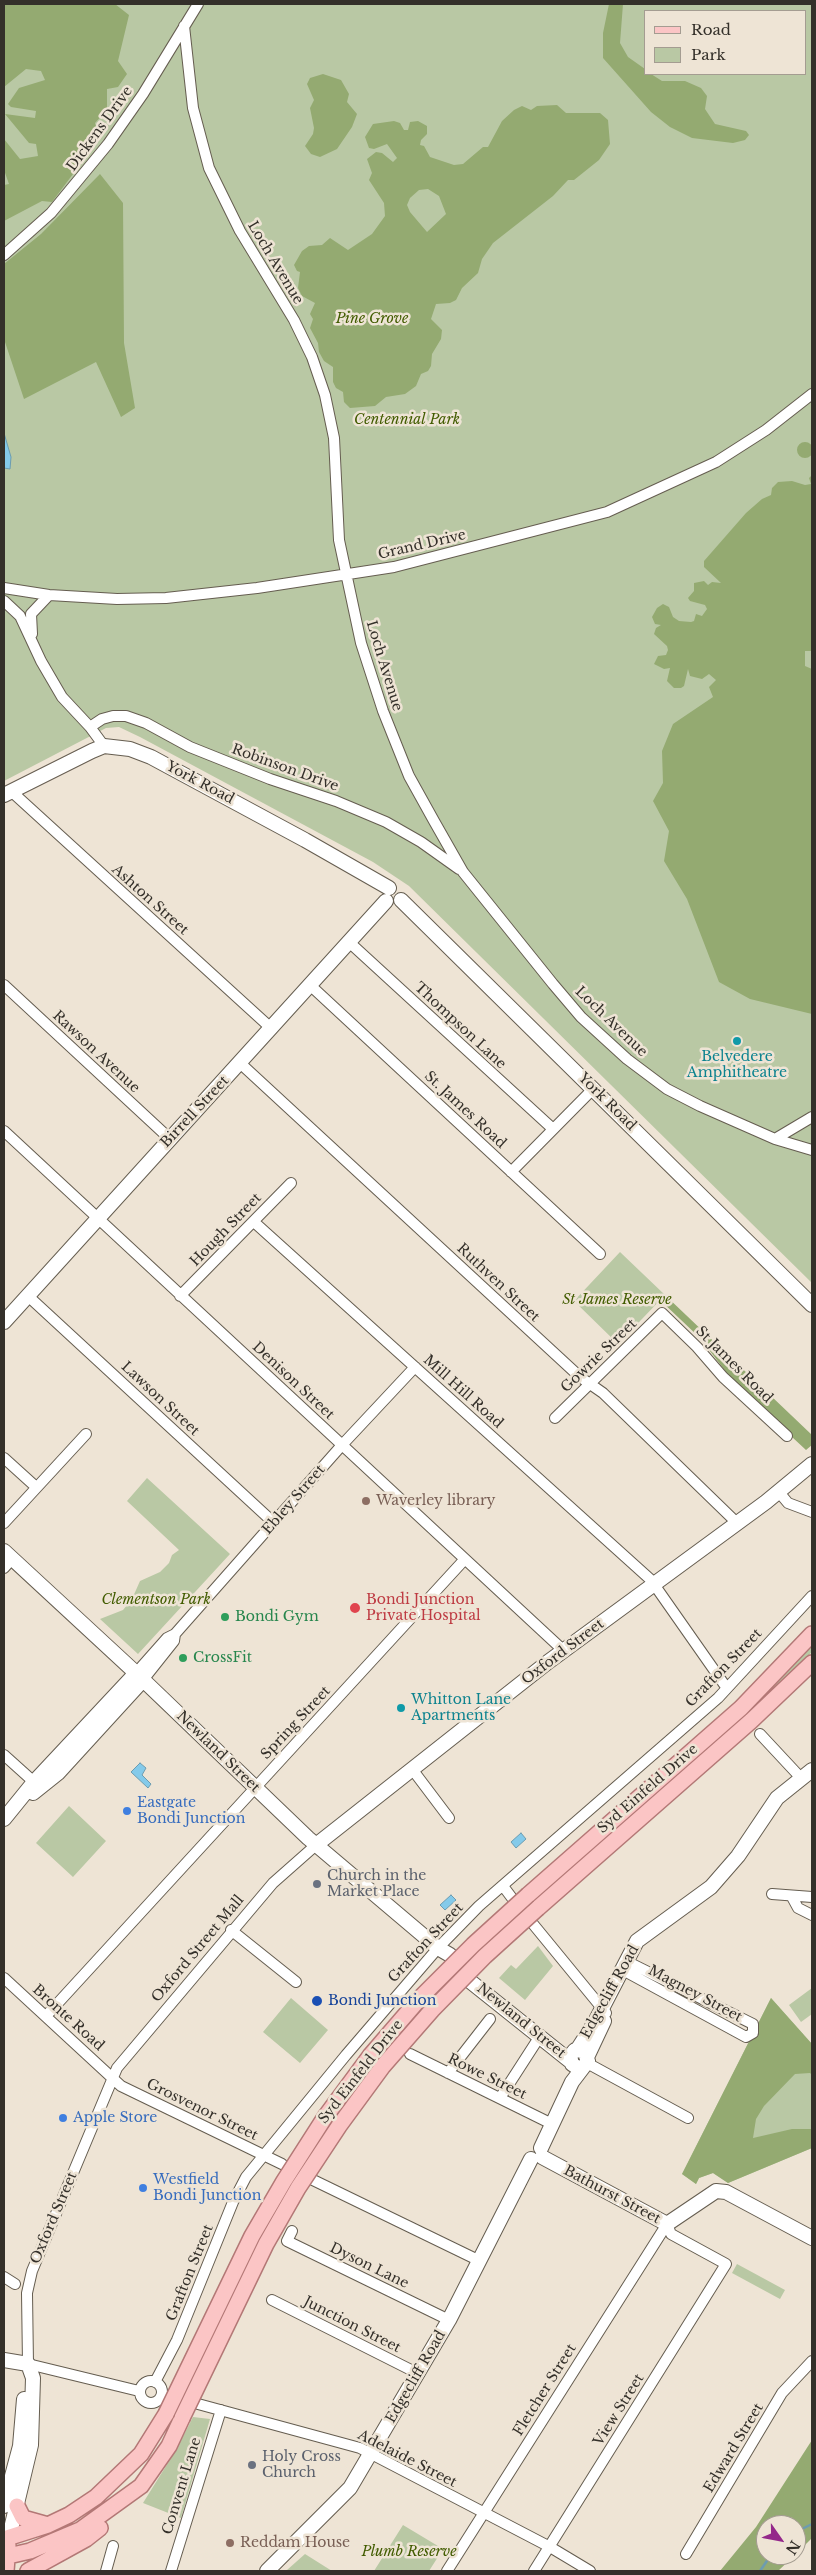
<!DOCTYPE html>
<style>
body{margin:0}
#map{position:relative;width:816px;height:2575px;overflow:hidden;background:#eee4d5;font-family:"Libre Baskerville",serif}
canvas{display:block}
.frame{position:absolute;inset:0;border:5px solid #34302a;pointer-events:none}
.legend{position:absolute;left:644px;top:10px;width:162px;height:65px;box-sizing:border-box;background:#eee4d5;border:1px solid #a49c91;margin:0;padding:6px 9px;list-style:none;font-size:15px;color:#34302a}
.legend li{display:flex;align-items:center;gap:10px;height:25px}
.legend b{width:25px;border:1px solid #a49c91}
.north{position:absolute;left:756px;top:2515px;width:50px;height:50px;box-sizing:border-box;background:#eee4d5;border:1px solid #a49c91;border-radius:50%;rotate:123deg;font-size:14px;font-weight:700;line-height:20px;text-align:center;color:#34302a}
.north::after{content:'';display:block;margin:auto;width:18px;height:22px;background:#94288a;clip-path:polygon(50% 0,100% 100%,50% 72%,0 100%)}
</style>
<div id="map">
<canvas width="816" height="2575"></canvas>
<div class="frame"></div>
<ul class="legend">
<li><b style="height:6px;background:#fbc5c5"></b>Road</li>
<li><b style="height:14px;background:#b9c8a4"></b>Park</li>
</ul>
<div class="north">N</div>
</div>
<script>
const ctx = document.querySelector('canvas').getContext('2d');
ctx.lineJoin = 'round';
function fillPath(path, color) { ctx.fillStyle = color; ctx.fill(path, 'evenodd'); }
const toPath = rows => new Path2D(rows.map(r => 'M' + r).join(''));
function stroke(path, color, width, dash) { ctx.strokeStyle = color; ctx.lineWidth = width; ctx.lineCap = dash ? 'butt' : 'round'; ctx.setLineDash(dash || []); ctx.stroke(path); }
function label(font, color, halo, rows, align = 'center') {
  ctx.font = font + ' "Libre Baskerville",serif'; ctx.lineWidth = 5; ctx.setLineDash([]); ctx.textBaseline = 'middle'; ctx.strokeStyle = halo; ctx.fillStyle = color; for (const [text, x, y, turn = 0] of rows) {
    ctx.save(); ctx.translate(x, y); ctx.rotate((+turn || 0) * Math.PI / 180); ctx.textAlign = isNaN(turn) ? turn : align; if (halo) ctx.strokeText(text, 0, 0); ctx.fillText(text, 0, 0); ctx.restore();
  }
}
fillPath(toPath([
 [4,4,812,4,812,1283,409,886,373,862,140,737,119,727,106,728,4,781],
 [645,11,805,11,805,74,645,74],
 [620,1252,665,1295,618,1344,574,1301],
 [147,1478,230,1554,138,1654,100,1619,123,1610,132,1599,140,1581,160,1572,169,1563,172,1555,179,1550,127,1501],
 [812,1646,812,1652,752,1709,750,1708],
 [69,1806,106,1841,73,1877,36,1843],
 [538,1946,553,1966,525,2000,499,1978,511,1965,516,1969],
 [812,1988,812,2014,801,2022,789,2005],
 [291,1998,328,2030,300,2063,263,2032],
 [771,1998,812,2044,812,2148,728,2183,713,2173,699,2178,696,2184,682,2174],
 [737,2264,785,2290,780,2299,732,2273],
 [193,2417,210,2419,181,2518,143,2503,176,2450],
 [403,2525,443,2549,429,2571,374,2571],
 [305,2554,332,2571,287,2570]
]), '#b9c8a4');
fillPath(toPath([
 [4,4,115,4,129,15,118,61,127,74,118,87,107,89,107,110,95,123,98,134,82,162,52,202,42,201,4,221,4,185,9,184,4,170,4,139,20,159,38,156,36,144,29,143,5,114,35,118,36,111,11,107,8,104,19,88,45,80,41,71,26,69,4,87],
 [609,4,623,4,620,43,628,57,645,69,645,74,651,74,662,81,685,81,701,88,707,96,705,109,715,124,746,131,749,135,745,140,733,143,692,138,670,127,651,112,603,58,603,33],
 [323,74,341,80,349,94,347,102,357,114,352,127,337,149,320,157,311,154,305,146,313,134,314,128,310,108,314,100,307,84,310,78],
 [557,105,566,113,600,113,608,120,610,144,599,160,574,180,568,180,553,196,493,243,482,259,478,273,462,288,456,300,450,303,436,304,431,319,442,330,441,339,432,354,431,366,428,371,421,374,416,386,405,394,386,397,375,406,350,408,344,402,343,392,336,388,333,382,333,367,324,361,319,352,318,343,310,328,313,319,310,314,315,303,302,296,298,288,300,272,297,271,294,265,302,251,309,246,322,245,330,238,348,250,372,234,385,216,384,203,369,180,372,173,367,159,376,152,382,153,393,162,397,158,387,144,374,149,369,148,365,137,373,124,394,121,400,123,404,130,408,130,410,122,418,121,427,126,427,134,421,140,420,145,424,146,430,157,454,165,463,164,483,147,488,147,502,121,514,110,522,106,531,110,537,106],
 [428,189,439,196,446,214,427,232,410,212,407,205,410,198,419,190],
 [100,174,123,203,124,343,135,408,121,417,96,362,24,399,4,339,4,264,41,234],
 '797 450a8 8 0 1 1 16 0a8 8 0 1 1-16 0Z',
 [812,475,812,651,805,651,805,666,812,669,812,1014,750,999,719,982,687,899,664,861,669,831,653,801,663,783,662,751,673,724,713,697,709,687,716,680,709,674,702,679,690,676,688,669,684,686,681,688,674,688,667,681,670,668,664,669,654,664,658,656,666,655,668,650,667,646,654,634,656,628,661,625,655,624,652,617,657,608,663,604,669,607,673,617,679,621,691,622,694,621,696,614,702,616,707,609,705,605,690,601,688,598,694,591,694,583,704,581,708,585,712,582,721,583,704,567,704,561,746,513,762,499,771,495,772,488,778,482,792,481,805,485,811,484,809,478],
 [665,1295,812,1435,812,1445,806,1450,736,1385,700,1338,660,1300],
 [771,1998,812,2044,812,2075,810,2073,795,2074,764,2106,756,2119,753,2138,792,2129,812,2129,812,2148,728,2183,713,2173,699,2178,696,2184,682,2174],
 [812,2440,812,2538,796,2554,796,2525,766,2525,766,2555,795,2555,778,2571,720,2571,756,2527]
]), '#94aa71');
const water = toPath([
 [4,433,11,457,10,469,4,468,4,433],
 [140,1763,146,1768,142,1775,151,1784,148,1788,131,1772,140,1763],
 [521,1833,526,1839,516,1848,511,1842,521,1833],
 [451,1895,456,1900,445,1910,440,1905,451,1895]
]);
fillPath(water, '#84caea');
stroke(water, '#6c9cb0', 1);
stroke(toPath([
 [796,2532,812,2524],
 [760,2571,771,2555]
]), '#6c9cb0', 2.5);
const street = toPath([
 [184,26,193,108,209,168,240,231,294,320,312,357,325,395,334,438,339,540,361,643,383,711,409,776,434,821,463,872,553,984,581,1017,627,1059,667,1089,700,1106,775,1139,812,1150],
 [4,255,51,213,108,144,143,94,198,4],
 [4,588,49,595,117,599,166,598,257,588,394,567,607,512,716,462,766,430,812,394],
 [4,601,20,616,41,661,62,697,90,727,104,746],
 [32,634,31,614,49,595],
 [90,727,102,719,113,716,126,716,146,723,190,747,270,779,336,801,386,822,421,842,459,869],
 [11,791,272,1029],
 [349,942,553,1129],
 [4,985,170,1139],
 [311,986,600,1254],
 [240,1063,580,1377,603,1393,737,1523],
 [4,1131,564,1651],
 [775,1139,812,1117],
 [511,1172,594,1088],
 [254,1222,651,1580,726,1687],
 [28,1296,274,1523],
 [180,1296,291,1183],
 [555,1418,662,1313,697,1347,723,1377,787,1436],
 [4,1458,36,1487],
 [778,1491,788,1503,812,1512],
 [4,1523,86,1434],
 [4,1568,12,1559],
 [136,1673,167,1638,175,1634,342,1445,415,1367],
 [143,1680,174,1641,175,1634],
 [760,1734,801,1778],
 [4,1755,34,1782],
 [412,1769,449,1818],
 [503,1886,512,1898],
 [772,1894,812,1897],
 [792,1897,798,1908,812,1915],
 [533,1924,606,2013],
 [231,1930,296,1982],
 [621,1969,746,2037,753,2033,753,2024,626,1961],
 [4,1978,121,2086,282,2164],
 [46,2016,465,1559],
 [410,2054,552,2124],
 [587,2063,688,2118],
 [448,2073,490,2019],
 [500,2098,540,2036],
 [313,2180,480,2261],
 [292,2231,287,2241,449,2320],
 [4,2277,15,2284],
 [272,2300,419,2374],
 '140 2392a11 11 0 1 1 22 0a11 11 0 1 1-22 0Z',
 [155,2382,177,2340,233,2202,246,2177,346,2055,438,1948,479,1906,718,1698,812,1596],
 [139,2391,28,2364,27,2293,32,2271,117,2068,273,1883,316,1845],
 [198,2404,360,2448,550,2547,590,2571],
 [686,2554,782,2393,812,2361],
 [106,2571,113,2546],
 [171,2571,221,2410],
 [447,2571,667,2224],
 [534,2571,726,2264,671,2234,667,2224]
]);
const secondary = toPath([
 [4,795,92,751,104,746,130,749,151,757,305,840,389,888],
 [401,900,812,1305],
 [4,1322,386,901],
 [4,1551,136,1673,308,1838,438,1948,450,1955],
 [33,1793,58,1773,143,1680],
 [4,1819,34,1782,136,1673],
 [316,1845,548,1662,766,1502,812,1464],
 [471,1982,570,2061],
 [577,2050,595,2022,637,1941,711,1887,738,1856,777,1798,812,1770],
 [588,2055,604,2021],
 [541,2148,572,2082,588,2061,584,2051,575,2050,570,2056,572,2064,578,2068,583,2067],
 [542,2157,667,2224,716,2191,726,2192,812,2238],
 [4,2360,28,2364],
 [4,2506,20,2446,24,2399],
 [9,2537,31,2445,33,2378,28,2364],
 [267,2571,350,2488,449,2320,531,2159]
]);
const primary = toPath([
 [528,1895,741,1708,812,1634],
 [538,1908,751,1721,812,1663],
 [17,2506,23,2518,48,2525],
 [4,2539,48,2525,69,2515,96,2497,141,2454,166,2414],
 [4,2557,30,2551,80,2530,141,2486,169,2446,182,2418],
 [6,2571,8,2546],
 [28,2571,86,2539,100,2528]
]);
stroke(street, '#655d50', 12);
stroke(secondary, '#655d50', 16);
stroke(primary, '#b37876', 18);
stroke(street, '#fff', 10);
stroke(secondary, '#fff', 14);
stroke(primary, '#fbc5c5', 15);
const primaryBridge = toPath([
 [166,2414,252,2236,284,2181,325,2117,370,2056,420,1998,473,1945,528,1895],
 [182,2418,266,2244,298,2188,339,2126,383,2066,432,2010,485,1956,538,1908]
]);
stroke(primaryBridge, '#b37876', 18, []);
stroke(primaryBridge, '#fbc5c5', 15);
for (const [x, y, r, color] of [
 [737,1041,5,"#0f9aa8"],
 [366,1501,5,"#8d6e63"],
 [355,1608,6,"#e0444e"],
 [225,1617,5,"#2e9e5b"],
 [183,1658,5,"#2e9e5b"],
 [401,1708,5,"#0f9aa8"],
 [127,1811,5,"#3f7fe0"],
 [317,1884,5,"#6b7280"],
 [317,2001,6,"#1a4fb4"],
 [63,2118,5,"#3f7fe0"],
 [143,2188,5,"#3f7fe0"],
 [252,2465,5,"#6b7280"],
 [230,2543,5,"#8d6e63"]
]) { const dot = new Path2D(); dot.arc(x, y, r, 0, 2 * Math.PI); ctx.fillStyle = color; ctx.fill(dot); stroke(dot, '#eee4d5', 2); }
label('14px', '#34302a', '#eee4d5', [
 ["Dickens Drive",100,129,-54],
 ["Loch Avenue",275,263,59],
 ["Grand Drive",422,545,-13],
 ["Loch Avenue",384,666,73],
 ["Robinson Drive",285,768,20],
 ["York Road",200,783,28],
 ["Ashton Street",150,900,42],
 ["Loch Avenue",611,1022,44],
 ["Thompson Lane",460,1026,43],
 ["Rawson Avenue",96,1052,43],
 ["York Road",607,1102,45],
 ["St. James Road",465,1110,43],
 ["Birrell Street",195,1112,-47],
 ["Hough Street",226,1230,-46],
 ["Ruthven Street",498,1283,43],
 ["Gowrie Street",599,1356,-44],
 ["St James Road",734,1365,45],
 ["Denison Street",293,1381,43],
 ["Mill Hill Road",463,1392,42],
 ["Lawson Street",160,1399,43],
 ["Ebley Street",294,1500,-49],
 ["Oxford Street",563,1652,-37],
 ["Grafton Street",724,1668,-46],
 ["Spring Street",296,1723,-47],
 ["Newland Street",218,1752,44],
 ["Syd Einfeld Drive",648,1789,-41],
 ["Grafton Street",426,1943,-47],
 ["Oxford Street Mall",198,1949,-50],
 ["Edgecliff Road",610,1992,-61],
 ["Magney Street",695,1994,28],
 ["Bronte Road",68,2018,42],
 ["Newland Street",521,2021,39],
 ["Syd Einfeld Drive",361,2072,-52],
 ["Rowe Street",487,2077,26],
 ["Grosvenor Street",202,2110,26],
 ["Bathurst Street",612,2195,28],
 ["Oxford Street",54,2218,-67],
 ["Dyson Lane",369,2266,26],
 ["Grafton Street",190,2273,-68],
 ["Junction Street",352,2325,27],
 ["Edgecliff Road",416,2377,-60],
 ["Fletcher Street",545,2390,-58],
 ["View Street",619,2410,-58],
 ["Edward Street",734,2448,-59],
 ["Adelaide Street",407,2459,27],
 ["Convent Lane",182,2486,-73]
]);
label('italic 14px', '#425c00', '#eee4d5', [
 ["Pine Grove",372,319],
 ["Centennial Park",407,420],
 ["St James Reserve",617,1300],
 ["Clementson Park",156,1600],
 ["Plumb Reserve",409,2552]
]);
label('14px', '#0d838f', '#eee4d5', [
 ["Belvedere",737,1057],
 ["Amphitheatre",737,1073],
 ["Whitton Lane",411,1700,"left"],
 ["Apartments",411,1716,"left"]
]);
label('14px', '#785e54', '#eee4d5', [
 ["Waverley library",376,1501],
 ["Reddam House",240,2543]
], 'left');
label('14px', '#be3a42', '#eee4d5', [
 ["Bondi Junction",366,1600],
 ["Private Hospital",366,1616]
], 'left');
label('14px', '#27864d', '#eee4d5', [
 ["Bondi Gym",235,1617],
 ["CrossFit",193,1658]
], 'left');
label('14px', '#366cbe', '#eee4d5', [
 ["Eastgate",137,1803],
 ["Bondi Junction",137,1819],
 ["Apple Store",73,2118],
 ["Westfield",153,2180],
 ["Bondi Junction",153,2196]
], 'left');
label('14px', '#5b616d', '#eee4d5', [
 ["Church in the",327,1876],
 ["Market Place",327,1892],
 ["Holy Cross",262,2457],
 ["Church",262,2473]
], 'left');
label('14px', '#164399', '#eee4d5', [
 ["Bondi Junction",328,2001]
], 'left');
</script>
